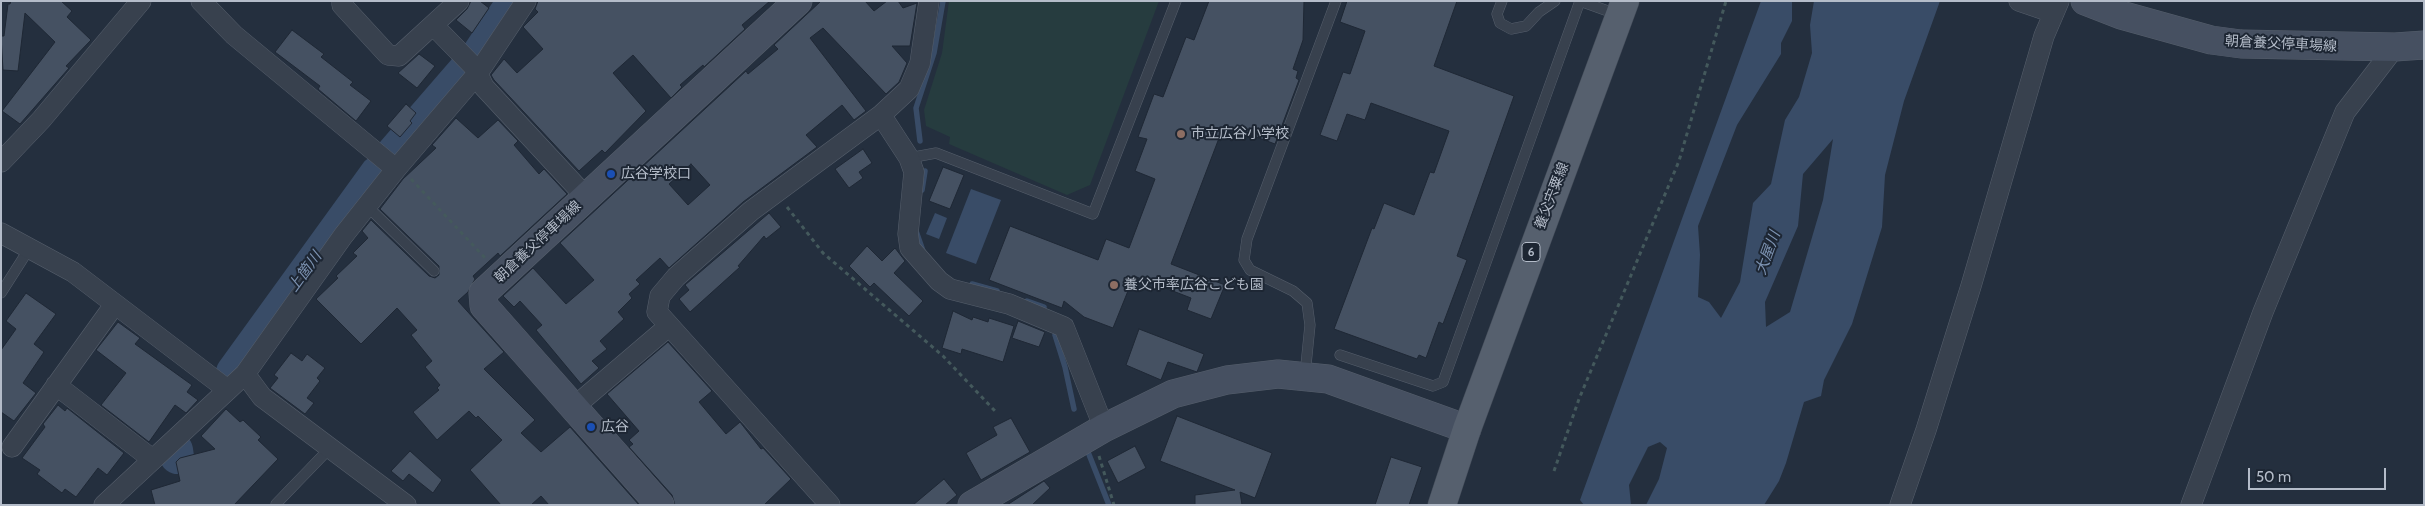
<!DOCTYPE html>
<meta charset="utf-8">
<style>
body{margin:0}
#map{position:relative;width:2425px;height:506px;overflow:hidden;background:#242f3e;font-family:Cabin,sans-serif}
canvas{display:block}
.frame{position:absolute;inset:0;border:2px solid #b4bcc9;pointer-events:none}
.scale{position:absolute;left:2248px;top:468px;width:138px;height:22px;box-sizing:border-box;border:2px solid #b4bcc9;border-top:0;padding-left:6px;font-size:15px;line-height:18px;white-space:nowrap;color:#b4bcc9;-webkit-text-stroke:4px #1d2633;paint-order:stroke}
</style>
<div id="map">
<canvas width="2425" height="506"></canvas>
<div class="frame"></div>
<div class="scale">50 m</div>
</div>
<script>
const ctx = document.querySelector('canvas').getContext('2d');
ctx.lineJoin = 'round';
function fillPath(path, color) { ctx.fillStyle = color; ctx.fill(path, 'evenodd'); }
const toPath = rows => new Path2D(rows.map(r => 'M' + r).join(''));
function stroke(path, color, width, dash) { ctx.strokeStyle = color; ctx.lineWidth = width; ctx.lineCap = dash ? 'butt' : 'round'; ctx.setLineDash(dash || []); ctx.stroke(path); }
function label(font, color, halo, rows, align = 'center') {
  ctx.font = font + ' Cabin,"Noto Sans JP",sans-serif'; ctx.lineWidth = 4; ctx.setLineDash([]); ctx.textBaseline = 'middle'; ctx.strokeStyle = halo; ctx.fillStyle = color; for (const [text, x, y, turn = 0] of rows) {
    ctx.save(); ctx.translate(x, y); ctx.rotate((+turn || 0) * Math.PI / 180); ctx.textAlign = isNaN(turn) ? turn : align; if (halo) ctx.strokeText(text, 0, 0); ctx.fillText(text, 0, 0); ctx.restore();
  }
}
fillPath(toPath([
 [949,1,1159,1,1090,185,1067,195,949,144,950,137,926,126,924,110,942,53]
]), '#263c3f');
fillPath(toPath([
 [1761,1,1792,1,1792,21,1781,43,1781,54,1737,125,1698,226,1700,255,1698,297,1709,302,1721,318,1740,282,1753,203,1771,184,1785,120,1799,97,1812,53,1810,25,1814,1,1940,1,1904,101,1885,175,1882,227,1852,324,1824,380,1821,396,1804,402,1786,463,1779,481,1764,505,1646,505,1659,479,1667,448,1660,442,1648,447,1629,485,1631,505,1584,505,1580,500],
 [1833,139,1823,200,1790,312,1766,327,1765,302,1798,226,1803,174],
 [971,189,1001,200,976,264,946,253],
 [935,213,947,218,939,239,926,234]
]), '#394c67');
stroke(toPath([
 [920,141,916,108,934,53,943,1],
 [922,190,925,171],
 [916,231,923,251],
 [972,284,997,291],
 [1027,301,1044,307],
 [1055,335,1065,367,1074,409],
 [1088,452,1109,505]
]), '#394c67', 5.5);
stroke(toPath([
 [394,152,478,55,514,1],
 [233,372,377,173],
 [176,450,177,457]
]), '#394c67', 34);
const building = toPath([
 [11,1,61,1,72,11,67,17,91,40,66,66,69,68,20,124,2,111,55,42,25,13,18,71,3,70,1,36,4,36,8,4,10,4,11,1],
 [471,1,480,1,489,8,472,33,456,20,467,9,471,1],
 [538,1,770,1,742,25,745,29,704,67,703,65,680,85,682,87,671,98,633,55,613,73,646,111,605,153,602,150,579,171,494,80,491,75,504,59,517,73,543,49,523,27,538,12,535,9,538,1],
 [821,1,865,1,874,11,887,1,898,1,903,8,917,3,910,46,892,46,907,63,899,82,886,94,823,28,810,38,866,111,854,120,842,105,806,135,817,147,743,202,669,268,660,258,636,280,640,284,629,294,632,298,618,312,624,319,600,341,607,349,592,361,599,368,581,384,536,330,542,325,520,301,514,307,503,296,533,268,566,304,594,280,560,243,746,71,748,74,778,49,774,45,821,1],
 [691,164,710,185,688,205,669,184,691,164],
 [1209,1,1304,1,1303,40,1293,69,1298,71,1296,78,1299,80,1275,144,1224,125,1171,264,1225,285,1211,319,1187,310,1191,298,1134,276,1113,328,1084,317,1064,301,1062,308,989,280,1010,226,1098,260,1106,239,1129,248,1155,179,1135,171,1147,139,1138,137,1154,94,1163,97,1186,37,1194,40,1209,1],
 [1347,1,1457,1,1434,66,1514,96,1457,256,1467,260,1443,324,1439,322,1426,358,1419,355,1417,359,1334,329,1372,228,1374,229,1384,203,1414,215,1430,172,1434,173,1449,131,1371,103,1365,120,1347,114,1337,141,1320,135,1343,72,1350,74,1365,31,1340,22,1347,1],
 [292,30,324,54,321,57,353,82,350,85,371,101,356,121,318,89,320,86,275,52,292,30],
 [419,54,435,66,417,88,398,73,419,54],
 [406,104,416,113,410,121,412,123,400,137,387,126,406,104],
 [456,118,478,138,498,120,518,141,514,145,539,174,544,169,567,194,500,256,498,253,473,276,475,279,468,292,458,301,504,352,484,369,535,420,521,433,541,452,570,427,639,505,549,505,541,496,531,505,501,505,470,470,502,440,478,416,476,418,469,411,437,440,413,412,439,390,437,388,440,385,425,367,432,361,411,335,417,330,397,308,361,344,316,299,338,278,336,276,357,256,353,253,368,238,362,231,371,220,429,276,435,278,439,275,439,266,380,209,403,179,436,148,432,145,456,118],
 [863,149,872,163,859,172,863,178,849,188,835,169,863,149],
 [943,167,964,175,950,209,929,201,943,167],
 [769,213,781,227,766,239,764,236,738,266,740,267,690,312,679,299,689,290,685,285,769,213],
 [867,246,882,261,895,248,905,261,894,273,923,301,909,316,874,283,870,287,849,266,867,246],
 [26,293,56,314,34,344,44,352,23,383,36,393,14,421,1,412,1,350,16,329,6,321,26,293],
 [953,311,972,320,973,317,988,322,989,318,1014,326,1003,362,962,349,961,354,942,348,953,311],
 [1018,321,1045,332,1039,347,1012,338,1018,321],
 [118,322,140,338,135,344,192,385,187,392,198,400,186,413,175,405,149,442,101,405,126,373,96,350,118,322],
 [1139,329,1204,354,1197,372,1168,362,1161,380,1126,365,1139,329],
 [668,342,712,391,699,402,726,434,740,422,761,449,763,448,791,479,764,505,675,505,672,495,629,447,633,444,629,440,639,431,607,394,668,342],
 [291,353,302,361,307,354,325,368,317,378,320,381,307,398,314,403,305,414,270,388,278,378,274,375,291,353],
 [58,405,65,411,67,408,124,453,107,475,98,468,76,497,65,489,62,493,37,474,40,470,22,458,45,427,43,424,58,405],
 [226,409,240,422,243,420,261,437,258,440,278,459,234,505,155,505,151,490,180,481,176,462,180,458,215,449,201,436,226,409],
 [1177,416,1272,453,1255,498,1240,492,1242,505,1195,505,1195,495,1235,490,1160,461,1177,416],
 [1011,418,1030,452,981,480,966,453,997,435,993,427,1011,418],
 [1135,446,1146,468,1118,483,1107,461,1135,446],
 [410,451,442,480,433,493,409,474,403,481,391,471,410,451],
 [1391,457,1422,467,1409,505,1375,505,1391,457],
 [944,479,957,495,945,505,913,505,944,479],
 [1044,481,1050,488,1032,505,1007,505,1044,481]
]);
fillPath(building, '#455162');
stroke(building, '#1f2835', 1);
const lane = toPath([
 [1502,1,1497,14,1500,23,1511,29,1526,26,1539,12,1555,1],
 [1580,1,1619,15],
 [909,158,936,153,1093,214,1176,1],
 [367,206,434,271],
 [1,293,29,249],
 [1340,355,1433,386,1443,382,1580,1],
 [1305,375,1310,325,1307,303,1293,291,1250,270,1244,260,1247,239,1336,1],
 [276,504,330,448]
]);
const street = toPath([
 [201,1,234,35,396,169],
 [342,1,342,5,388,55,399,56,459,1],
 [2019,1,2054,13],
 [434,26,475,68,484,87,586,197],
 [881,115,909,158,914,172,908,234,910,248,939,281,950,289,1009,304,1064,327,1104,428],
 [1,162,41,120,141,1],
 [1,233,73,272,228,390],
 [245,374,262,397,406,505],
 [56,385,152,459],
 [574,407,669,326],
 [12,447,115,304],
 [104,505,245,374,343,236,396,169,478,73,526,1],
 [830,505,657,312,660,296,676,277,751,211,881,115,909,89,920,63,929,1],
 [1900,505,1926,430,1971,286,2044,36,2059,1],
 [2191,505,2263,312,2345,112,2395,47]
]);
const secondary = toPath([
 [2085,1,2121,15,2211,40,2241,44,2395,47,2424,45],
 [660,505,484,306,483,293,798,1],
 [972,505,1104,428,1173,394,1227,380,1278,374,1328,379,1467,429]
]);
const primary = toPath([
 [1442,505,1467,429,1625,1]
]);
stroke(lane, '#565f6c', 11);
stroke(street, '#565f6c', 21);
stroke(secondary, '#565f6c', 29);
stroke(primary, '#414a57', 29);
stroke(toPath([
 [411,179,487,260],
 [787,207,823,253,943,356,995,411],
 [1099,456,1114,505],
 [1554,471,1579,399,1679,161,1726,1]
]), '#44595c', 3, [4, 4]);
stroke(lane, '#38414e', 10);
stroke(street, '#38414e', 20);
stroke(secondary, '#465061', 28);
stroke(primary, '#56606e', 28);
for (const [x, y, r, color] of [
 [1181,134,5,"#8d6e63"],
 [611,174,5,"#1a4fb4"],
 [1114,285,5,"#8d6e63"],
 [591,427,5,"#1a4fb4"]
]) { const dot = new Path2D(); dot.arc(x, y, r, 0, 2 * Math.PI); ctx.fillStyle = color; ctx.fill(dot); stroke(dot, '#1d2633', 2); }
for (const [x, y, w] of [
 [1531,252,18]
]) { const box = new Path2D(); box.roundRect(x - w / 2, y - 9.5, w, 19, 4); ctx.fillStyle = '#1d2633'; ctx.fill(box); stroke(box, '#b4bcc9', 1); }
label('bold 12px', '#b4bcc9', null, [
 ["6",1531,252]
]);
label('14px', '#b4bcc9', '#1d2633', [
 ["朝倉養父停車場線",2281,44,3],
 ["養父宍粟線",1552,196,-69],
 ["朝倉養父停車場線",538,242,-43]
]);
label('14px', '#b4bcc9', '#1d2633', [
 ["市立広谷小学校",1191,134],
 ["広谷学校口",621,174],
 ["養父市率広谷こども園",1124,285],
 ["広谷",601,427]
], 'left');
label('italic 15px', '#7c92b1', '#1d2633', [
 ["大屋川",1768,253,-70],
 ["上箇川",305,272,-54]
]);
</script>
